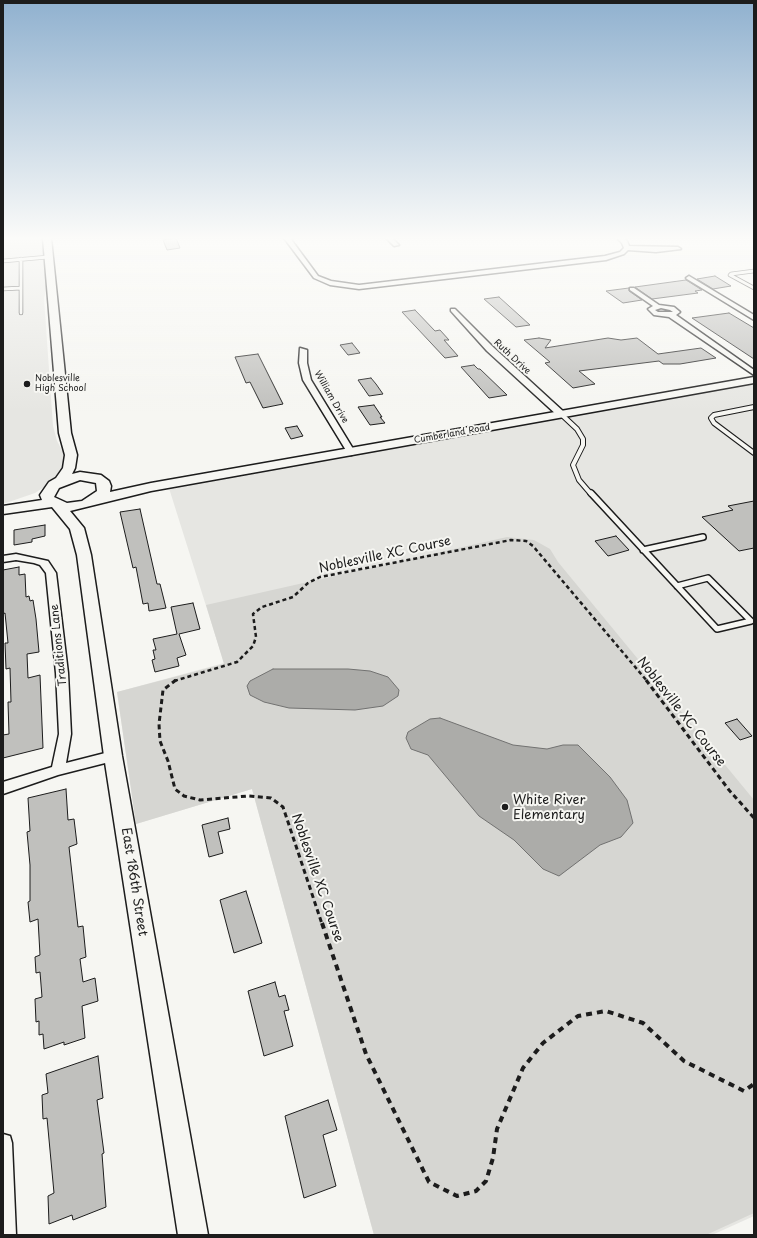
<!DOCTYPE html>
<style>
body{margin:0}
#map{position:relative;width:757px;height:1238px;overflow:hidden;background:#f6f6f2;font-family:"Playpen Sans",sans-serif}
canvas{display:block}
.frame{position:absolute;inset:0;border:4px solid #1c1c1c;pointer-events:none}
</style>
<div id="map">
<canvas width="757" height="1238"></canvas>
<div class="frame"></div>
</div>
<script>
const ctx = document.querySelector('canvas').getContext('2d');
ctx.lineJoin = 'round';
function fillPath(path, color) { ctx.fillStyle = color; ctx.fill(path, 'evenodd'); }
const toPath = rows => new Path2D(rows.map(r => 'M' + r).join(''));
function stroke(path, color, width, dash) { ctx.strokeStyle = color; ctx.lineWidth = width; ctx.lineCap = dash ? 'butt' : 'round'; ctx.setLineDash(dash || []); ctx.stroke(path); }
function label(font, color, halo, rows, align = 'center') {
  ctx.font = font + ' "Playpen Sans",sans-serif'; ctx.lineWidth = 4; ctx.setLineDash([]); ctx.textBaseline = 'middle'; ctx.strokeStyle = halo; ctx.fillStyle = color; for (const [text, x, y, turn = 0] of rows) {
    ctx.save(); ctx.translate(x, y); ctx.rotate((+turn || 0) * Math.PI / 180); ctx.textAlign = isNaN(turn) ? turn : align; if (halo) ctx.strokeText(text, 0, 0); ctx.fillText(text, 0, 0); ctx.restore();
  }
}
fillPath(toPath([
 [3,238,43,238,45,277,47,279,48,286,44,298,53,426,57,441,63,452,67,465,64,471,49,484,35,493,3,504],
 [754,380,754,1216,712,1235,374,1235,252,789,136,824,117,692,224,663,168,485]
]), '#e6e6e2');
fillPath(toPath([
 [507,537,534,540,550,549,558,562,754,800,754,1213,706,1235,374,1235,252,789,136,824,117,692,224,664,206,605]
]), '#d6d6d2');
const water = toPath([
 [273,669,348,669,370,671,388,677,399,690,398,696,383,706,355,710,289,708,264,702,250,695,247,686,250,681,273,669],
 [440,718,513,745,547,749,563,745,578,745,610,777,627,800,633,823,621,837,600,845,559,876,543,869,514,840,479,816,428,755,411,749,406,738,408,732,430,719,440,718]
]);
fillPath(water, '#acaca9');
stroke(water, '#727271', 1);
const building = toPath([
 [176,238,180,248,167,250,163,240,176,238],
 [715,276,731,286,713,289,697,279,715,276],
 [686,280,702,290,695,291,698,293,652,299,635,287,686,280],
 [629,288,629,291,642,300,623,303,606,291,629,288],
 [499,297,530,325,516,327,484,299,499,297],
 [415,310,435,331,440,330,449,340,444,340,458,356,445,358,402,312,415,310],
 [729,313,754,328,754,359,692,318,729,313],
 [539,338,551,340,545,348,608,338,621,340,637,338,658,354,701,348,716,358,680,364,663,364,659,361,579,371,595,384,573,388,545,363,550,362,524,340,539,338],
 [352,343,360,353,348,355,340,345,352,343],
 [258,354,283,404,263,408,250,382,246,383,235,357,258,354],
 [474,365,478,369,480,369,507,395,489,398,461,367,474,365],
 [371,378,376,384,383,394,369,396,358,380,371,378],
 [374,405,382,417,380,417,385,423,370,425,358,407,374,405],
 [297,426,303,436,291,439,285,428,297,426],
 [754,501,754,548,739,551,702,517,733,510,728,506,754,501],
 [140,509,157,584,160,584,166,608,149,611,148,603,143,604,136,567,133,568,120,512,140,509],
 [45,525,45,536,32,539,32,542,14,545,14,530,45,525],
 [616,536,629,550,608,556,595,541,616,536],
 [19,567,19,575,25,574,26,597,29,596,30,601,33,600,36,619,39,652,27,654,28,678,40,675,43,748,3,758,3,735,9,734,8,702,11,702,10,668,6,669,5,643,8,643,5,613,3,614,3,570,19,567],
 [193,603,200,629,179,634,186,655,177,658,179,666,155,672,152,660,155,659,153,650,156,650,153,639,177,634,171,607,193,603],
 [737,719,752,736,740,740,725,723,737,719],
 [66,789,68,820,74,819,77,844,69,847,78,927,83,926,86,957,80,959,83,982,95,978,98,1001,82,1006,85,1038,64,1045,64,1042,44,1049,43,1034,39,1035,39,1021,36,1022,35,999,42,997,40,972,36,973,35,957,40,955,38,919,30,922,28,902,30,901,30,865,27,832,30,831,28,798,66,789],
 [228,818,230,829,218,832,223,853,209,857,202,825,228,818],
 [246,891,262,943,234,953,220,900,246,891],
 [275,982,279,997,285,995,289,1010,284,1011,293,1046,264,1056,248,991,275,982],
 [98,1056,103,1098,97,1100,104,1153,102,1154,106,1207,73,1220,72,1215,49,1224,48,1196,54,1193,47,1118,43,1119,42,1095,48,1093,46,1074,98,1056],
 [328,1100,337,1130,323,1135,336,1186,304,1198,285,1116,328,1100]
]);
fillPath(building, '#c0c0bd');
stroke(building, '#1c1c1c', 1);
const laneFar2 = toPath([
 [21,259,21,313],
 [3,261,48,257],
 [731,274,754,271],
 [730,275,754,288],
 [3,289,21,288]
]);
const laneFar1 = toPath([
 [754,407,714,415,711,418,714,423,754,453],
 [561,414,577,429,583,439,583,445,573,465,579,480,591,494]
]);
const lane = toPath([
 [591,493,717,629,751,621,708,578,677,586],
 [643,550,703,537]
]);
const street = toPath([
 [284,238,290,238,318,276,331,281,359,285,605,256,620,252,624,248,622,243,617,238,623,238,627,241,629,246,678,247,681,249,656,252,628,250,624,254,606,260,359,289,330,285,314,278,284,238],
 [386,238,392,238,399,245,394,246,386,238],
 [689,276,754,315,754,320,687,279,686,278,689,276],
 [630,288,634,288,659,305,674,307,680,312,676,315,754,370,754,375,669,317,654,315,648,309,653,306,630,290,630,288],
 [661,308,670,310,673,312,658,312,655,310,661,308],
 [451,309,455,309,493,347,564,412,564,416,558,416,487,351,451,311,451,309],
 [300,348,307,350,307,363,311,380,355,452,354,454,351,455,347,452,303,380,299,363,300,348],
 [16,554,48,561,56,573,68,673,71,734,66,763,113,751,118,752,119,756,118,760,113,761,58,775,3,794,3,782,52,767,59,734,56,673,46,573,40,565,34,563,16,560,3,562,3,556,16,554],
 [3,1134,10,1136,12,1143,16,1235,3,1235,3,1134]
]);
const secondary = toPath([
 [43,238,51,238,71,433,77,455,75,468,72,474,80,472,101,475,109,481,111,486,110,492,151,483,754,377,754,383,151,491,70,511,84,528,91,555,122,756,208,1235,178,1235,104,756,77,555,70,529,52,507,3,514,3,506,42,500,40,495,49,482,56,478,63,468,65,455,59,433,43,238],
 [80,480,96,483,97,491,82,501,67,503,54,497,59,488,80,480]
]);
stroke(laneFar2, '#1c1c1c', 4.5);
stroke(laneFar1, '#1c1c1c', 6);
stroke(lane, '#1c1c1c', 8);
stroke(street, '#1c1c1c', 3);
stroke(secondary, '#1c1c1c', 3);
stroke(toPath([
 [174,681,237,662,253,646,256,637,253,614,262,607,293,597,308,583,320,577,511,540,526,541,533,546,647,681]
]), '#1c1c1c', 2.5, [4, 3]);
stroke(toPath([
 [176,680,163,690,159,724,160,741,168,761,175,789,184,796,200,800,248,796,271,798,283,807,322,924],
 [646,680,729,790,754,818]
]), '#1c1c1c', 3, [5, 3.5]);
stroke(toPath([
 [322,923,366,1054,429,1182,457,1196,476,1191,486,1181,493,1158,497,1129,523,1068,543,1043,578,1016,606,1011,643,1023,684,1061,744,1091,754,1084]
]), '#1c1c1c', 4, [6, 5]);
stroke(laneFar2, '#f6f6f2', 3);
stroke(laneFar1, '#f6f6f2', 4);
stroke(lane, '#f6f6f2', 5);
fillPath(street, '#f6f6f2');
fillPath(secondary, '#f6f6f2');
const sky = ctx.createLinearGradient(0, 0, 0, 411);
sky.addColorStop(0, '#90b1cf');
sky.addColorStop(0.58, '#fbfbf9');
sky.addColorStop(1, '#fbfbf900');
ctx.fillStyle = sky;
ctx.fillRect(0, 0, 757, 411);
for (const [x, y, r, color] of [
 [27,384,4,"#1c1c1c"],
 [505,807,4,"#1c1c1c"]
]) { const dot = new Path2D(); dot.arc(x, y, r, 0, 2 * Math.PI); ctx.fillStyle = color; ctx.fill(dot); stroke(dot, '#f6f6f2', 1.5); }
label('9px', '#1c1c1c', '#f6f6f2', [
 ["Ruth Drive",512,357,43],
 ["William Drive",331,397,60],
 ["Cumberland Road",452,434,-10]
]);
label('9px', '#1c1c1c', '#f6f6f2', [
 ["Noblesville",35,379],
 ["High School",35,389]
], 'left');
label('11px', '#1c1c1c', '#f6f6f2', [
 ["Traditions Lane",59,645,-96]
]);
label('13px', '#1c1c1c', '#f6f6f2', [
 ["Noblesville XC Course",385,555,-12],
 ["Noblesville XC Course",681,712,52],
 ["Noblesville XC Course",317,878,71],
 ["East 186th Street",134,882,81]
]);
label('13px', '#1c1c1c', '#f6f6f2', [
 ["White River",513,800],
 ["Elementary",513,815]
], 'left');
</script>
